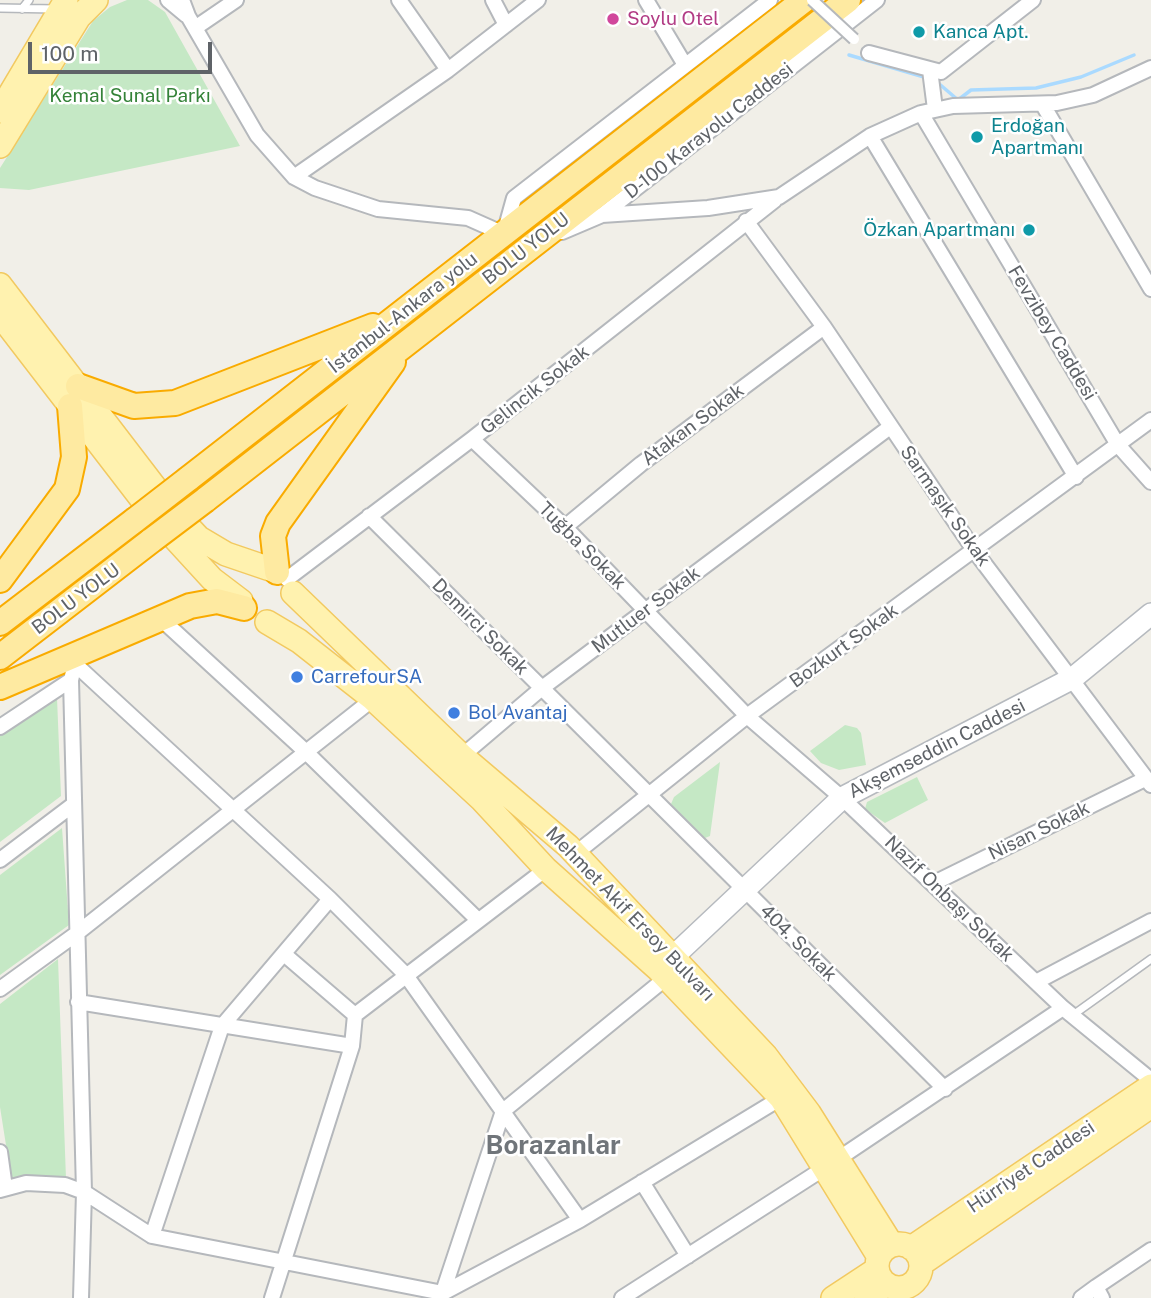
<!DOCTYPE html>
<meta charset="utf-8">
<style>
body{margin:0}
#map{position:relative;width:1151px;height:1298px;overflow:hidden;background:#f1efe8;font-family:"Public Sans",sans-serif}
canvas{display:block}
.scale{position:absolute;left:28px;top:42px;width:184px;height:32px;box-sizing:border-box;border:4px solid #5f6368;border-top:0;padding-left:9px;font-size:21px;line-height:24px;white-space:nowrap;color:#5f6368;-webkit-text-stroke:5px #fff;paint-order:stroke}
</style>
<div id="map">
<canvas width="1151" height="1298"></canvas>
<div class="scale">100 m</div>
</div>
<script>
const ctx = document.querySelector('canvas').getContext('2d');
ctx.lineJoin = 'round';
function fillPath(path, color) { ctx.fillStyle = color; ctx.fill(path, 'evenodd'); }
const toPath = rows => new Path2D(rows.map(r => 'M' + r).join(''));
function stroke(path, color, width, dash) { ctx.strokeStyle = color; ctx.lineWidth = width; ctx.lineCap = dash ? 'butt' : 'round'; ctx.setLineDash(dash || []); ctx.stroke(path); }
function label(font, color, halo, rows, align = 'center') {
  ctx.font = font + ' "Public Sans",sans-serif'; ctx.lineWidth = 5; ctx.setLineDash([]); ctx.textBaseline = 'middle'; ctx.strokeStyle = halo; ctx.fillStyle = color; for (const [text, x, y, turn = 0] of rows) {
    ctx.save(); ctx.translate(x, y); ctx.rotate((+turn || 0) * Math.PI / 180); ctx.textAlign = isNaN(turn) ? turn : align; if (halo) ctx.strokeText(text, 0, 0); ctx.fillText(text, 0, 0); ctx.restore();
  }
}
fillPath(toPath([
 [127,0,148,0,165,12,240,146,29,190,0,188,0,168,93,21,110,7],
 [53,697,57,698,61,796,0,842,0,736],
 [845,725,857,728,861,733,866,765,839,770,821,763,810,751],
 [720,762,710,836,705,838,671,804,674,797],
 [917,777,928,800,885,823,865,809,867,802],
 [62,828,69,925,0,975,0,875],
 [58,959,66,1179,11,1177,0,1107,0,1004]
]), '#c5e8c5');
stroke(toPath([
 [849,55,924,77],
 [937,82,958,100,971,90,1036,88,1081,77,1134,55]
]), '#aadaff', 3.5);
const service = toPath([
 [0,8,55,9],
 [22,9,29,0],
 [1073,1015,1151,959]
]);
const minor = toPath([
 [168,0,186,15],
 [182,0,188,16,257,135,294,177,315,188,378,209,468,218,504,234,514,198,770,0],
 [399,0,448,70],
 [493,0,506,25],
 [646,0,685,65],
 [195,28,236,0],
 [869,53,941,72,1033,0],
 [930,70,935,109],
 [1043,105,1151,289],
 [921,113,953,106,1057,103,1093,95,1151,68],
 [870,136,1076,477],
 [294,177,448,70,538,0],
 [602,215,708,208,779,197,870,136,921,113,1118,445,1151,482],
 [746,221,824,327,974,550,1151,785],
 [562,232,602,215,877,0],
 [472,439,565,527,747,716,842,798,1063,1008,1151,1080],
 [369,516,945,1089],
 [565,527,641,464,824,327],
 [287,579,472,439,775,200],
 [160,618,305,751,478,920],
 [72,657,75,664,71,680,84,1192,81,1298],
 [75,664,330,899,405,974,580,1220,781,1098],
 [0,727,71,680],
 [462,756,542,688,890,427],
 [575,854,747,716,1151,420],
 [0,860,74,804],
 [934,883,1145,779],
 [284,954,355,1015],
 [1036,982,1151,921],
 [0,989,76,934,373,699],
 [78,1002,352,1046],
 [0,1152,5,1188],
 [838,1159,1063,1008],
 [642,1182,688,1256],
 [0,1190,26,1183,65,1185,84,1192,152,1236,222,1026,330,899],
 [152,1236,443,1293,580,1220],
 [1096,1287,1151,1250],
 [442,1295,503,1111,666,978],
 [272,1298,352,1046,355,1015,546,869],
 [622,1298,823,1169],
 [1081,1298,1096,1287,1102,1298]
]);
const secondary = toPath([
 [674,956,842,798,1073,678,1151,614]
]);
const primary = toPath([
 [0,111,66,0],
 [0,146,79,17,96,0],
 [0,285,170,507,199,538,226,554,273,570],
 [0,315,157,519,212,579,241,601],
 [293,593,462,756,568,846,766,1056,809,1113,892,1245],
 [267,622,299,641,373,699,481,799,546,869,659,970,781,1098,879,1257],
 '877 1266a22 22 0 1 1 44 0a22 22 0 1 1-44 0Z',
 [911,1248,1151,1086],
 [921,1264,1151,1106],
 [833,1298,877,1269],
 [866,1298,886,1285]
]);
const trunk = toPath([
 [78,386,134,406,175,403,373,326],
 [188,479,804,0],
 [205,500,848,0],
 [277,572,273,536,278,523,393,362],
 [0,580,67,489,74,457,70,406],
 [0,623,135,520],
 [0,657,152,540],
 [0,687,190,606,217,601,244,608]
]);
stroke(service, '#b5b8bc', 10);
stroke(minor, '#b5b8bc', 18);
stroke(secondary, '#b6babf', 24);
stroke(primary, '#f2c960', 26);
stroke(trunk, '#f9ab00', 28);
stroke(service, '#fff', 7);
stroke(minor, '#fff', 14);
stroke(secondary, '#fff', 21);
stroke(primary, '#fff2af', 23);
stroke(trunk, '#feeaa1', 24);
const pedestrianBridge = toPath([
 [812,0,854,39]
]);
const trunkBridge = toPath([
 [135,520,188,479],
 [152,540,205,500]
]);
stroke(pedestrianBridge, '#b5b8bc', 14, []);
stroke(trunkBridge, '#f9ab00', 28, []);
stroke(pedestrianBridge, '#fff', 10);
stroke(trunkBridge, '#feeaa1', 24);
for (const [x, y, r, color] of [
 [613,19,7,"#d1479c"],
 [919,32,7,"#0f9aa8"],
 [977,137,7,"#0f9aa8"],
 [1029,230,7,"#0f9aa8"],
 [297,677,7,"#3f7fe0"],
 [454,713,7,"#3f7fe0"]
]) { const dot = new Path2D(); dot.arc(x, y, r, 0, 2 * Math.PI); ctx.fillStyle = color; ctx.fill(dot); stroke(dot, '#fff', 2.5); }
label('19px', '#b23c85', '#fff', [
 ["Soylu Otel",627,19]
], 'left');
label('19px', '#0d838f', '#fff', [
 ["Kanca Apt.",933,32],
 ["Erdoğan",991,126],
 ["Apartmanı",991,148],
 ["Özkan Apartmanı",1015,230,"right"]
], 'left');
label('19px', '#348238', '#fff', [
 ["Kemal Sunal Parkı",130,96]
]);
label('19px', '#5f6368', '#fff', [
 ["D-100 Karayolu Caddesi",709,131,-38],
 ["BOLU YOLU",526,249,-38],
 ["İstanbul-Ankara yolu",403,313,-38],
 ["Fevzibey Caddesi",1052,333,59],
 ["Gelincik Sokak",535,390,-38],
 ["Atakan Sokak",693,425,-37],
 ["Sarmaşık Sokak",945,506,55],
 ["Tuğba Sokak",582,546,45],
 ["BOLU YOLU",76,599,-37],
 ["Mutluer Sokak",646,610,-37],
 ["Demirci Sokak",480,627,45],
 ["Bozkurt Sokak",844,646,-36],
 ["Akşemseddin Caddesi",937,749,-27],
 ["Nisan Sokak",1039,831,-26],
 ["Nazif Onbaşı Sokak",949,899,44],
 ["Mehmet Akif Ersoy Bulvarı",630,914,46],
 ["404. Sokak",798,943,45],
 ["Hürriyet Caddesi",1031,1167,-34]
]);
label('19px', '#366cbe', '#fff', [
 ["CarrefourSA",311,677],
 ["Bol Avantaj",468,713]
], 'left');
label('bold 26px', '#70757a', '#fff', [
 ["Borazanlar",553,1146]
]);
</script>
